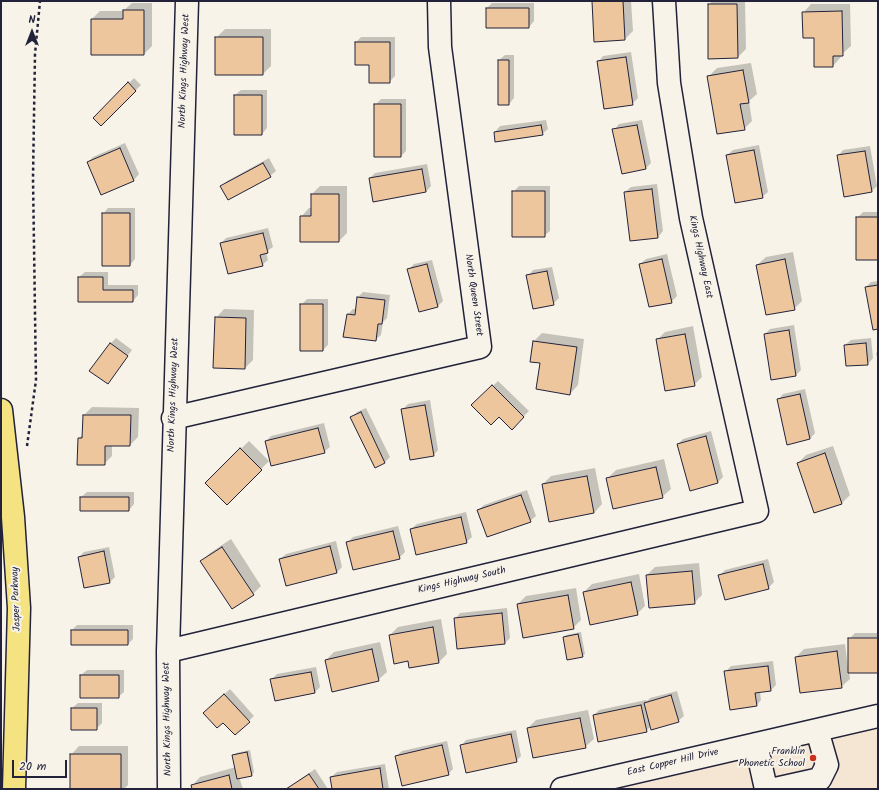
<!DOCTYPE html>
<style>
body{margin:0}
#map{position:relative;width:879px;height:790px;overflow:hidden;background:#f7f3e8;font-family:Kalam,sans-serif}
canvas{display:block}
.frame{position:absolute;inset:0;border:2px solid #22223b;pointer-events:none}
.north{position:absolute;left:12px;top:12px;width:40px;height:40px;-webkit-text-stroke:3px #f7f3e8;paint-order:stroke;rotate:0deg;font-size:11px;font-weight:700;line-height:16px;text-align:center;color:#22223b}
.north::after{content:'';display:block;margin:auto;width:14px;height:18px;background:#22223b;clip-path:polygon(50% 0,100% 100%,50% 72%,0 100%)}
.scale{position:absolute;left:12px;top:760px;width:55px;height:18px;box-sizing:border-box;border:2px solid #22223b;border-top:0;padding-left:5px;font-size:12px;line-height:14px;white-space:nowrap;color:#22223b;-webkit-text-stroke:3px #f7f3e8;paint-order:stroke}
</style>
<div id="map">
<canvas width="879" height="790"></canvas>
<div class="frame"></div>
<div class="north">N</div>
<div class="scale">20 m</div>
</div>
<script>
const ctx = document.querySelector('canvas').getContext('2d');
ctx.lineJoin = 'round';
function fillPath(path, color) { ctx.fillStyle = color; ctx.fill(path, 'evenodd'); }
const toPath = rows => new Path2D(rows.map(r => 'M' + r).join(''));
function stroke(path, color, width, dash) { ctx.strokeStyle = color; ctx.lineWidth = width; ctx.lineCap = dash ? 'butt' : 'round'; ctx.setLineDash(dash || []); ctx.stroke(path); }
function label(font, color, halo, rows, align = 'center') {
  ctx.font = font + ' Kalam,sans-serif'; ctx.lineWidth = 4; ctx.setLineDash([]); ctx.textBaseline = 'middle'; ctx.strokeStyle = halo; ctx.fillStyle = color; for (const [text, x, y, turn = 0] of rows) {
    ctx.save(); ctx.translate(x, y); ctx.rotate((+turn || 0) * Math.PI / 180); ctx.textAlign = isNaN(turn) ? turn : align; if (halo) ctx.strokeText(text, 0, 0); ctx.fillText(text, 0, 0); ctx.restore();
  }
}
fillPath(toPath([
 [878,726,878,789,619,789]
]), '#f4e6d2');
fillPath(toPath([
 [593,1,631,1,633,31,625,39],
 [712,1,745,1,746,49,738,57,709,5],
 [132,3,152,3,152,46,144,54,92,19,100,11,123,11],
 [492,3,534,3,534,21,529,27,487,8],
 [811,4,850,4,851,46,841,55,841,57,833,66,815,37,803,13],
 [225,29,271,29,271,66,263,74,216,74,216,38],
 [361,37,395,37,395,76,389,82,370,64,356,42],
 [631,52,638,98,632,104,598,62,603,56],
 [505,55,514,55,514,98,509,104,499,60],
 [751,63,757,94,749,101,752,121,744,129,708,77,717,68],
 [134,78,141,85,101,125,94,118],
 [241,90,267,90,267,128,262,134,235,95],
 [381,99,406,99,406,151,401,156,375,156,375,105],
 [546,120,548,129,542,134,496,141,495,132,500,126],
 [642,120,651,163,646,168,614,130,619,124],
 [125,143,139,174,134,180,102,194,88,162,93,157],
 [759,145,768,192,762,197,727,155,733,150],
 [870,146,877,186,872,191,838,156,843,150],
 [269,158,276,171,270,176,222,187,227,181],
 [427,164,431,186,426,192,370,178,375,173],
 [657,184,663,231,658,237,625,192,631,187],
 [320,186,347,186,347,233,339,241,301,241,301,217,309,208,312,208,312,194],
 [519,186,550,186,550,231,544,236,513,192],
 [108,208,135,208,135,259,130,265,103,214],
 [863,212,878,212,878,259,857,218],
 [268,228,273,247,266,252,268,260,262,265,221,243,226,238],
 [793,252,802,301,794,309,757,265,766,257],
 [667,254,677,296,671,302,640,264,646,259],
 [432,260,443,301,438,306,408,270,414,264],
 [552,267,559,298,553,304,528,276,533,270],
 [85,272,108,272,108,285,138,285,138,295,133,301,79,301,79,277],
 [878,281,878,328,866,287,871,282],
 [363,292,390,295,387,318,383,322,381,335,375,340,348,314,353,309,356,309,358,297],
 [307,299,328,299,328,345,323,350,301,305],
 [224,309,254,310,253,360,245,368,216,318],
 [794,325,801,370,796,375,772,379,765,334,770,329],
 [693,326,702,377,694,385,657,340,665,332],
 [542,333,584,339,578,385,570,394,541,362,534,341],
 [116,338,132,350,107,383,110,344],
 [871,338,873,358,868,364,845,345,851,340],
 [878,351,878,362,876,353],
 [498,381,529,411,512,428,499,416,473,405],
 [805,389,815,433,810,439,788,443,778,400,783,394],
 [430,400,438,450,433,456,402,410,408,404],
 [92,407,139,408,138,437,130,445,112,445,112,456,104,464,79,438,84,434,84,415],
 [366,408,390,457,385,462,375,466,352,417,357,412],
 [324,423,330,447,324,452,266,441,271,436],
 [711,431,723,477,718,482,691,490,678,444,683,439],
 [249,441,269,461,227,504,206,483],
 [833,446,850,495,842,503,814,512,798,463,806,455],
 [664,459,671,489,662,497,608,478,616,470],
 [595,468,602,504,594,513,550,521,543,484,551,476],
 [527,490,536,516,530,521,478,510,484,505],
 [87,492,134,492,134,504,129,510,81,510,81,497],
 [466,512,472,537,466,542,411,529,417,524],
 [398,526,405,552,399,558,348,542,353,537],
 [231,539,261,586,253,594,202,561,210,553],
 [336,541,342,567,337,572,287,585,280,559,286,554],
 [109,547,115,577,110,582,79,557,84,552],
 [768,559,774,582,768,588,720,575,725,570],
 [699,563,702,595,694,603,647,575,655,567],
 [639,574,645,606,637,614,584,592,592,584],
 [576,588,581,620,573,628,518,604,526,596],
 [507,608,510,638,505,643,455,619,460,613],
 [441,619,447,654,439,662,410,667,409,660,390,635,398,627],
 [77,625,133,625,133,639,128,644,72,630],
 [581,632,585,654,582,656,564,638,566,635],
 [855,633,878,633,878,672,849,672,850,679,841,687,796,657,804,649,845,644,848,668,849,639],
 [380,642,387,672,378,680,326,660,334,652],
 [773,661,776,685,771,690,760,692,761,700,756,706,725,672,731,666],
 [316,667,320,687,315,692,272,679,277,674],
 [87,670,124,670,124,692,118,697,81,675],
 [230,689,254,716,235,734,209,708],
 [677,691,684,716,678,721,651,726,646,731,594,715,599,710,646,700,647,701,650,698],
 [78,703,102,703,102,723,96,729,72,708],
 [588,710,594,739,585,747,528,728,536,720],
 [516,730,521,756,516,761,461,746,466,740],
 [447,741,453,769,448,774,396,756,402,751],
 [79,746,128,746,128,785,124,789,71,789,71,755],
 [250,750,254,772,252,775,239,777,243,789,193,789,192,786,200,777,236,767,233,756,236,753],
 [385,764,389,789,333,789,331,777,337,772],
 [315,769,328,789,286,789,289,787]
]), '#0003');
const building = toPath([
 [592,1,623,1,625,40,594,42,592,1],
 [708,4,737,4,738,58,708,59,708,4],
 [486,8,529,8,529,28,486,28,486,8],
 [123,10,144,10,144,55,91,55,91,19,123,19,123,10],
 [842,11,843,56,833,56,833,67,814,67,814,38,803,38,802,12,842,11],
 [215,37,263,37,263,75,215,75,215,37],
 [355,42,390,42,390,83,369,83,369,65,355,65,355,42],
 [626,57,633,105,604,109,597,61,626,57],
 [498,60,509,60,509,105,498,105,498,60],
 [743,70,749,103,740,104,745,130,717,134,707,76,743,70],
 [128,82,136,91,101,126,93,118,128,82],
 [234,95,262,95,262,135,234,135,234,95],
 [374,104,401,104,401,157,374,157,374,104],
 [541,125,543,135,495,142,494,132,541,125],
 [637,125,646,169,622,174,612,129,637,125],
 [120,148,134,181,101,195,87,162,120,148],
 [754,150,763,198,735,203,726,155,754,150],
 [865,151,872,192,844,197,837,155,865,151],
 [263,163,271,177,228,200,220,186,263,163],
 [422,169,426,192,373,202,369,178,422,169],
 [652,189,658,238,630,241,624,192,652,189],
 [512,191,545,191,545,237,512,237,512,191],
 [311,194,339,194,339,242,300,242,300,216,311,216,311,194],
 [102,213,130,213,130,266,102,266,102,213],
 [856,217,878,217,878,260,856,260,856,217],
 [263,233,268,253,260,255,263,266,228,274,220,243,263,233],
 [662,259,672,303,649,307,639,264,662,259],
 [785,259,795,310,766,315,756,265,785,259],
 [427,264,438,307,419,312,407,269,427,264],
 [547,271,554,305,533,309,526,275,547,271],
 [78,277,103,277,103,290,133,290,133,302,78,302,78,277],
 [878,285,878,329,873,330,865,287,878,285],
 [357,297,385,300,382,324,378,324,376,341,343,337,347,314,355,315,357,297],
 [300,304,323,304,323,351,300,351,300,304],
 [215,317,246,318,245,369,213,368,215,317],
 [789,330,796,376,771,380,764,334,789,330],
 [685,334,695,386,665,391,656,339,685,334],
 [533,341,577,347,570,395,536,389,540,363,530,362,533,341],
 [110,343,128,356,108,384,89,371,110,343],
 [866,343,868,365,846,366,844,345,866,343],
 [492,385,524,417,512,430,499,417,491,425,471,405,492,385],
 [800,394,810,439,787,445,777,399,800,394],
 [425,405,434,456,410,460,401,409,425,405],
 [361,412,385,463,375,468,350,417,361,412],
 [83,415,131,415,130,446,105,446,105,465,77,465,78,438,82,438,83,415],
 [318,428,325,453,271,466,265,441,318,428],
 [706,436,718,483,690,491,677,444,706,436],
 [240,448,262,470,227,505,205,483,240,448],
 [825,453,842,504,814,513,797,463,825,453],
 [656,467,663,498,613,509,606,478,656,467],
 [587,476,594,513,549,522,542,484,587,476],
 [521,495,531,522,487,537,477,510,521,495],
 [80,497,129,497,129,511,80,511,80,497],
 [461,517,467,543,416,555,410,529,461,517],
 [393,531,400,559,353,570,346,542,393,531],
 [330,546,337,573,286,586,279,559,330,546],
 [222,547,254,595,232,609,200,561,222,547],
 [104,551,110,583,84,588,78,557,104,551],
 [763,564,769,589,725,600,718,575,763,564],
 [692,571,695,604,649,608,646,575,692,571],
 [631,582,638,615,590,625,583,592,631,582],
 [568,595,574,629,523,638,517,604,568,595],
 [502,613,505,644,457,649,454,618,502,613],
 [433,627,439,663,409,668,408,661,394,664,389,635,433,627],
 [71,630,128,630,128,645,71,645,71,630],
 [578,634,583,657,567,660,563,637,578,634],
 [848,638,878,638,878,673,848,673,848,638],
 [372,649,379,681,332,692,325,660,372,649],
 [837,651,842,688,800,693,795,657,837,651],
 [768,666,771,691,755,693,757,706,730,710,724,671,768,666],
 [311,672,315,693,275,701,270,679,311,672],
 [80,675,119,675,119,698,80,698,80,675],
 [224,694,250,722,235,735,223,723,217,728,203,713,224,694],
 [671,695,679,722,651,730,644,703,671,695],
 [641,705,647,732,598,742,593,715,641,705],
 [71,708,97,708,97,730,71,730,71,708],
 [580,718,586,748,533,758,527,728,580,718],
 [511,734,517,762,466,773,460,745,511,734],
 [442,745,449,775,402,786,395,756,442,745],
 [247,752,252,776,237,779,232,755,247,752],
 [70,754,121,754,121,789,70,789,70,754],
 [380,768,383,789,332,789,330,777,380,768],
 [309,774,319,789,286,789,309,774],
 [229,775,232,789,192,789,191,785,229,775]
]);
fillPath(building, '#edc69d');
stroke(building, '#22223b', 1);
const minor = toPath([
 [173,418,480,347,440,47,439,1],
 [168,651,757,511,691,218,669,83,664,1],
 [756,744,766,789],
 [169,789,168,651,187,1],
 [562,789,878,716],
 [775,789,820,779,827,765,817,730]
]);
const major = toPath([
 [1,410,13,517,19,608,14,789]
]);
stroke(minor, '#22223b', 25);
stroke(major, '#22223b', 25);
stroke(toPath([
 [27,446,36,380,33,178,35,54,40,1]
]), '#22223b', 2.5, [3, 3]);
stroke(minor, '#f7f3e8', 22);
stroke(major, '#f5e382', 22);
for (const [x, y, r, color] of [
 [813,758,4,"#c8321e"]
]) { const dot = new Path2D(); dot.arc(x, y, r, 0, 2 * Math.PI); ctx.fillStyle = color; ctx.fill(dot); stroke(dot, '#f7f3e8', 1.5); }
label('10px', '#22223b', '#f7f3e8', [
 ["North Kings Highway West",185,71,-88],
 ["Kings Highway East",700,257,78],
 ["North Queen Street",473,295,82],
 ["North Kings Highway West",174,395,-88],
 ["Kings Highway South",462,581,-13],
 ["Jasper Parkway",17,599,-92],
 ["North Kings Highway West",168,719,-91],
 ["East Copper Hill Drive",673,763,-13]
]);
label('10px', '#22223b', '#f7f3e8', [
 ["Franklin",805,752],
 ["Phonetic School",805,764]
], 'right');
</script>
